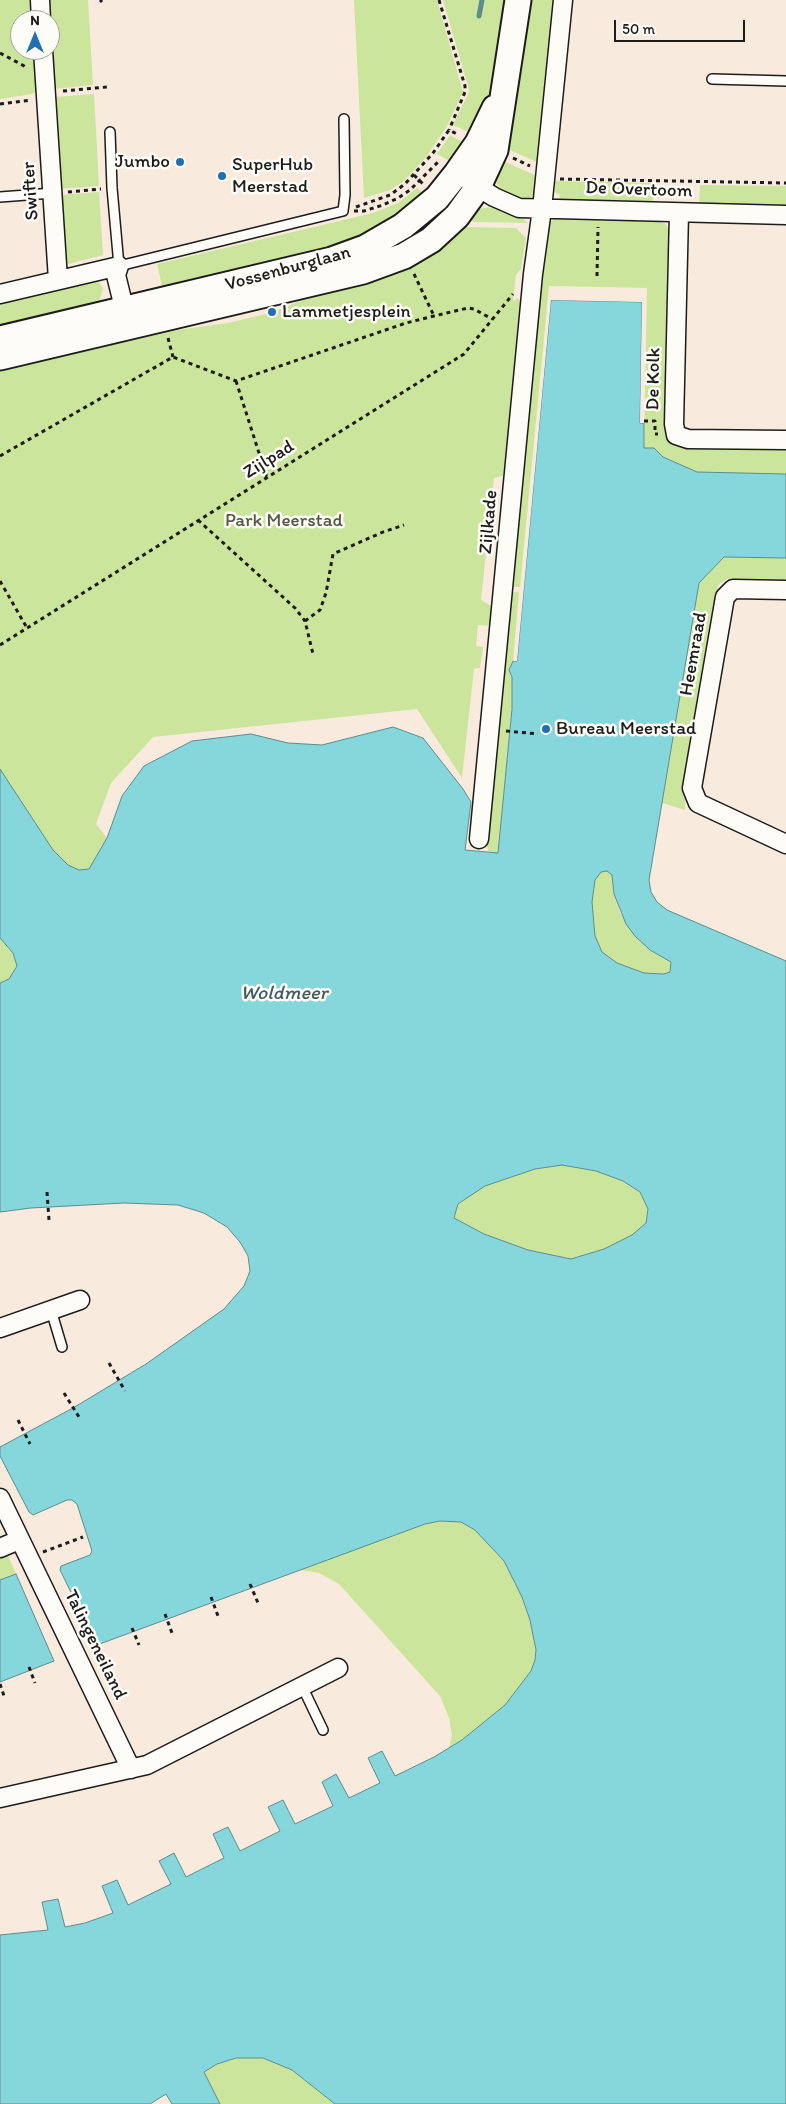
<!DOCTYPE html>
<style>
body{margin:0}
#map{position:relative;width:786px;height:2104px;overflow:hidden;background:#f8eadc;font-family:Itim,sans-serif}
canvas{display:block}
.north{position:absolute;left:10px;top:10px;width:50px;height:50px;box-sizing:border-box;background:#fdfcf7;border:1px solid #a3a29f;border-radius:50%;rotate:0deg;font-size:14px;font-weight:700;line-height:20px;text-align:center;color:#1c1c1c}
.north::after{content:'';display:block;margin:auto;width:18px;height:22px;background:#1f6fb2;clip-path:polygon(50% 0,100% 100%,50% 72%,0 100%)}
.scale{position:absolute;left:614px;top:20px;width:131px;height:22px;box-sizing:border-box;border:2px solid #1c1c1c;border-top:0;padding-left:6px;font-size:15px;line-height:18px;white-space:nowrap;color:#1c1c1c;-webkit-text-stroke:4px #fdfcf7;paint-order:stroke}
</style>
<div id="map">
<canvas width="786" height="2104"></canvas>
<div class="north">N</div>
<div class="scale">50 m</div>
</div>
<script>
const ctx = document.querySelector('canvas').getContext('2d');
ctx.lineJoin = 'round';
function fillPath(path, color) { ctx.fillStyle = color; ctx.fill(path, 'evenodd'); }
const toPath = rows => new Path2D(rows.map(r => 'M' + r).join(''));
function stroke(path, color, width, dash) { ctx.strokeStyle = color; ctx.lineWidth = width; ctx.lineCap = dash ? 'butt' : 'round'; ctx.setLineDash(dash || []); ctx.stroke(path); }
function label(font, color, halo, rows, align = 'center') {
  ctx.font = font + ' Itim,sans-serif'; ctx.lineWidth = 5; ctx.setLineDash([]); ctx.textBaseline = 'middle'; ctx.strokeStyle = halo; ctx.fillStyle = color; for (const [text, x, y, turn = 0] of rows) {
    ctx.save(); ctx.translate(x, y); ctx.rotate((+turn || 0) * Math.PI / 180); ctx.textAlign = isNaN(turn) ? turn : align; if (halo) ctx.strokeText(text, 0, 0); ctx.fillText(text, 0, 0); ctx.restore();
  }
}
fillPath(toPath([
 [0,0,34,0,37,20,20,20,20,50,40,50,40,89,32,94,0,99],
 [49,0,88,0,93,85,54,89],
 [354,0,437,0,463,92,446,128,426,157,404,181,390,190,364,198],
 [443,0,508,0,495,81,475,135,453,125,469,92,468,86],
 [528,0,555,0,539,163,503,147],
 [94,94,99,186,59,189,55,97],
 [450,135,468,145,455,164,437,154],
 [499,159,539,177,535,193,529,199,520,200,503,192,497,184,494,175],
 [555,181,653,183,653,204,559,202,560,195,555,192],
 [700,185,786,186,786,206,699,205],
 [417,188,427,196,344,248,164,294,157,264,373,213,398,203],
 [99,192,103,255,68,264,64,257,60,195],
 [492,207,523,219,528,223,473,222,466,216,477,209],
 [556,218,658,219,667,226,670,231,665,431,668,438,677,445,786,447,786,474,697,472,663,457,654,448,644,448,647,288,549,286,520,587,510,587,544,235,548,224],
 [464,227,516,228,526,238,521,269,516,275,513,301,518,298,523,303,507,475,494,478,481,600,495,608,493,626,478,625,476,646,483,647,480,668,474,669,462,778,417,709,153,737,111,783,96,824,107,838,90,869,79,871,0,934,0,364,160,326,162,332,228,323,274,312,309,297,393,275,436,252],
 [90,279,98,281,103,288,99,302,90,311,29,319,0,326,0,300],
 [724,557,786,558,786,580,727,579,718,585,686,783,685,810,662,803,699,583],
 [510,592,519,592,513,661,509,670,512,677,512,709,498,853,489,852,486,845],
 [607,871,612,875,614,894,620,913,650,950,672,962,670,972,664,974,644,973,617,963,602,952,595,936,592,902,595,880,601,872],
 [0,938,13,953,17,966,9,979,0,983],
 [562,1165,596,1171,623,1181,640,1192,648,1209,646,1223,632,1235,604,1249,571,1259,528,1250,484,1234,454,1219,458,1204,485,1186,535,1169],
 [440,1521,461,1522,476,1530,504,1561,522,1597,530,1620,536,1650,535,1660,531,1671,505,1705,462,1740,449,1748,452,1735,449,1718,440,1696,339,1584,319,1573,300,1570,425,1524],
 [8,1555,16,1574,0,1580,0,1558],
 [236,2058,263,2058,292,2070,335,2104,220,2104,204,2072,217,2064]
]), '#cbe69c');
const water = toPath([
 [551,300,642,302,640,423,644,423,644,448,654,448,663,457,697,472,786,474,786,558,724,557,699,583,649,880,651,892,657,902,667,910,786,961,786,2104,335,2104,292,2070,263,2058,236,2058,217,2064,204,2072,220,2104,172,2104,166,2094,150,2104,0,2104,0,1935,48,1930,42,1902,58,1899,65,1927,85,1923,113,1913,102,1886,117,1880,128,1905,171,1884,159,1861,174,1853,186,1877,224,1858,213,1834,228,1827,240,1851,280,1831,268,1807,283,1800,295,1824,333,1806,322,1782,336,1774,349,1798,380,1783,368,1758,382,1751,395,1776,434,1757,462,1740,505,1705,531,1671,535,1660,536,1650,530,1620,522,1597,504,1561,475,1530,461,1522,440,1521,425,1524,97,1645,60,1570,61,1566,90,1555,92,1551,77,1504,72,1500,67,1500,33,1515,29,1512,0,1456,0,1447,73,1408,146,1364,224,1309,244,1286,250,1271,248,1256,240,1242,227,1227,204,1213,178,1205,124,1203,31,1208,0,1212,0,983,9,979,17,966,13,953,0,938,0,769,53,850,68,865,79,870,89,869,107,838,122,796,144,766,192,741,251,734,288,743,322,745,393,727,423,738,463,789,471,802,465,850,498,853,512,709,512,677,509,670,513,661,517,661,551,300],
 [607,871,612,875,614,894,626,924,635,936,650,950,671,962,670,972,664,974,644,973,617,963,602,952,595,936,592,902,595,880,601,872,607,871],
 [562,1165,596,1171,623,1181,640,1192,648,1209,646,1223,632,1235,604,1249,571,1259,528,1250,484,1234,454,1218,458,1204,485,1186,535,1169,562,1165],
 [16,1574,54,1661,0,1682,0,1580,16,1574]
]);
fillPath(water, '#86d7dc');
stroke(water, '#5c8c8f', 1);
fillPath(toPath([
 [551,297,644,301,643,421,644,420,644,423,640,423,642,302,551,300,517,661,513,661,515,659,549,300]
]), '#f8eadc');
stroke(toPath([
 [479,16,482,0]
]), '#5c8c8f', 5);
const lane = toPath([
 [712,79,786,81],
 [110,132,112,188,119,266,343,211,345,195,344,119],
 [0,197,53,193],
 [51,1310,62,1347],
 [302,1686,323,1730]
]);
const street = toPath([
 [40,0,41,20],
 [43,50,58,280],
 [470,182,494,197,519,208,786,215],
 [679,213,674,424,676,435,688,439,786,440],
 [0,294,119,266,116,275,127,320],
 [786,590,733,589,725,597,692,788,698,803,786,844],
 [479,839,533,274,542,209,563,0],
 [0,1328,80,1300],
 [0,1498,131,1769],
 [0,1548,19,1540],
 [0,1798,147,1765,338,1668]
]);
const secondary = toPath([
 [0,339,332,260,365,248,403,226,437,198,457,173,478,143,495,108],
 [0,357,363,271,404,256,431,240,457,216,478,187,495,150,518,0]
]);
stroke(lane, '#1c1c1c', 12);
stroke(street, '#1c1c1c', 21);
stroke(secondary, '#1c1c1c', 29);
stroke(toPath([
 [100,0,102,2],
 [439,0,465,86,465,92,449,130],
 [0,53,28,68],
 [63,91,107,87],
 [0,104,31,100],
 [513,158,530,166],
 [414,175,423,184],
 [560,179,786,183],
 [68,192,101,189],
 [356,207,390,195,405,184,433,153,449,130,459,135],
 [354,211,364,211,383,205,398,198,410,190,438,162],
 [414,274,434,316],
 [597,276,598,227],
 [168,338,173,357],
 [236,381,267,478],
 [644,421,655,421,655,434,658,434],
 [0,456,173,357,236,381,406,323,434,316,468,308,474,309,492,319],
 [198,520,295,608,305,621,313,654],
 [0,581,27,628],
 [305,621,320,610,326,593,333,554,383,532,404,525],
 [0,645,464,354,513,294],
 [506,731,538,734],
 [47,1192,49,1220],
 [109,1363,125,1391],
 [64,1393,79,1417],
 [18,1420,30,1444],
 [43,1552,83,1537],
 [250,1584,258,1603],
 [211,1597,218,1616],
 [165,1614,172,1633],
 [132,1628,139,1645],
 [29,1667,35,1683],
 [0,1684,4,1696]
]), '#1c1c1c', 3, [4, 4]);
stroke(lane, '#fdfcf7', 9);
stroke(street, '#fdfcf7', 18);
stroke(secondary, '#fdfcf7', 25);
for (const [x, y, r, color] of [
 [180,162,5,"#1f6fb2"],
 [222,176,5,"#1f6fb2"],
 [272,312,5,"#1f6fb2"],
 [546,729,5,"#1f6fb2"]
]) { const dot = new Path2D(); dot.arc(x, y, r, 0, 2 * Math.PI); ctx.fillStyle = color; ctx.fill(dot); stroke(dot, '#fdfcf7', 2); }
label('19px', '#1c1c1c', '#fdfcf7', [
 ["Jumbo",170,162,"right"],
 ["SuperHub",232,165],
 ["Meerstad",232,187],
 ["Lammetjesplein",282,312],
 ["Bureau Meerstad",556,729]
], 'left');
label('19px', '#1c1c1c', '#fdfcf7', [
 ["De Overtoom",639,190,2],
 ["Swifter",31,191,-94],
 ["Vossenburglaan",288,269,-15],
 ["De Kolk",654,379,-89],
 ["Zijlpad",269,460,-32],
 ["Zijlkade",489,522,-85],
 ["Heemraad",694,654,-80],
 ["Talingeneiland",95,1645,64]
]);
label('19px', '#515942', '#fdfcf7', [
 ["Park Meerstad",284,521]
]);
label('italic 20px', '#415d5f', '#fdfcf7', [
 ["Woldmeer",284,994]
]);
</script>
